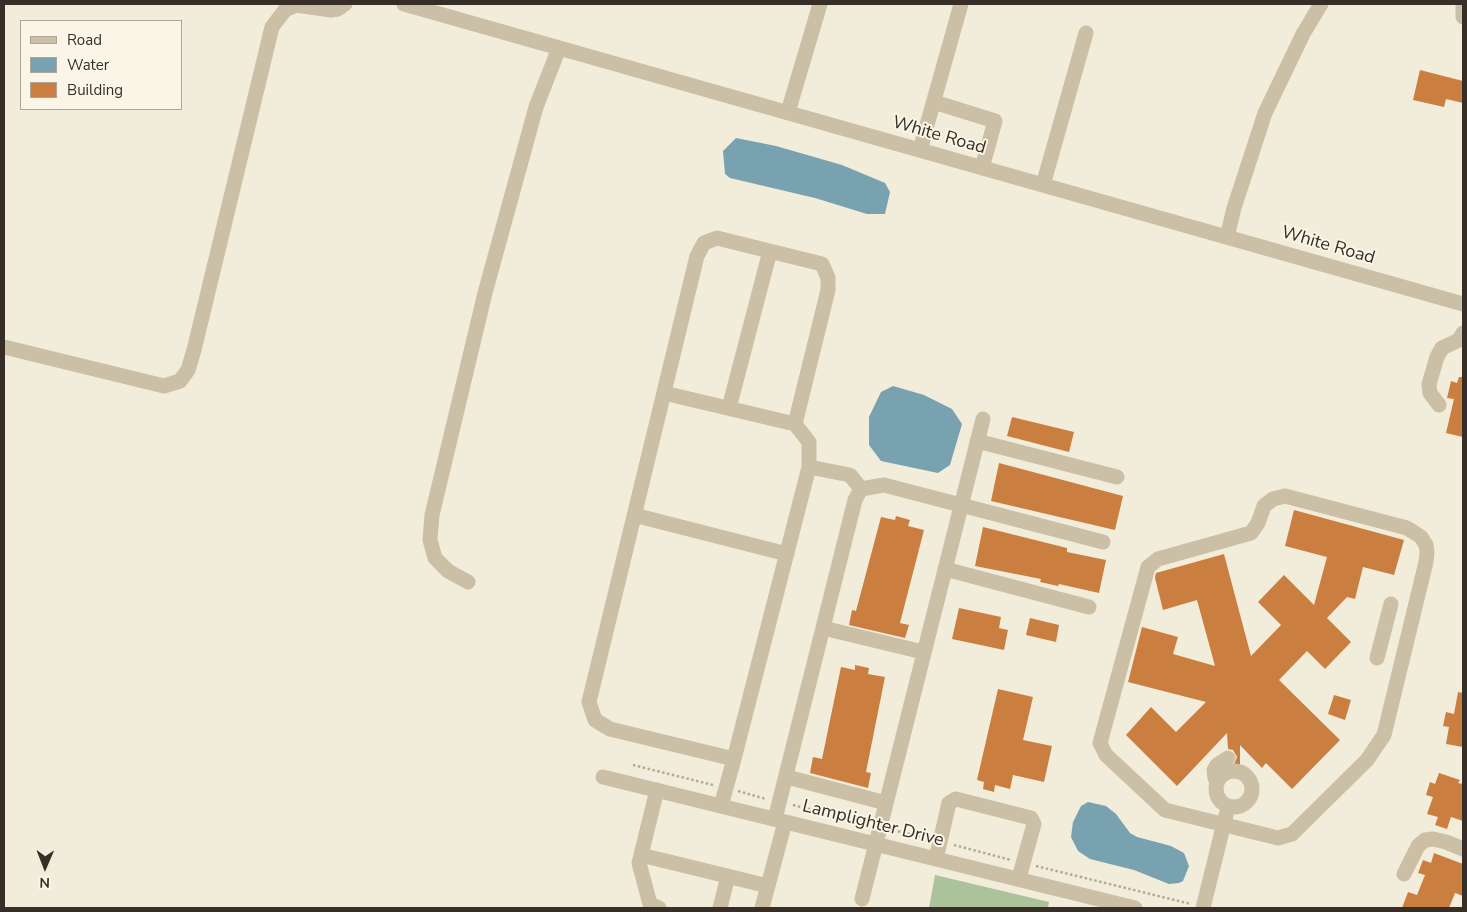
<!DOCTYPE html>
<style>
body{margin:0}
#map{position:relative;width:1467px;height:912px;overflow:hidden;background:#f2ecda;font-family:"Nunito Sans",sans-serif}
canvas{display:block}
.frame{position:absolute;inset:0;border:5px solid #372f27;pointer-events:none}
.legend{position:absolute;left:20px;top:20px;width:162px;height:90px;box-sizing:border-box;background:#faf5e7;border:1px solid #aca69a;margin:0;padding:6px 9px;list-style:none;font-size:15px;color:#372f27}
.legend li{display:flex;align-items:center;gap:10px;height:25px}
.legend b{width:25px;border:1px solid #aca69a}
.north{position:absolute;left:20px;top:842px;width:50px;height:50px;-webkit-text-stroke:4px #faf5e7;paint-order:stroke;rotate:181deg;font-size:14px;font-weight:700;line-height:20px;text-align:center;color:#372f27}
.north::after{content:'';display:block;margin:auto;width:18px;height:22px;background:#372f27;clip-path:polygon(50% 0,100% 100%,50% 72%,0 100%)}
</style>
<div id="map">
<canvas width="1467" height="912"></canvas>
<div class="frame"></div>
<ul class="legend">
<li><b style="height:6px;background:#cbbfa6"></b>Road</li>
<li><b style="height:14px;background:#78a2b0"></b>Water</li>
<li><b style="height:14px;background:#ca7f41"></b>Building</li>
</ul>
<div class="north">N</div>
</div>
<script>
const ctx = document.querySelector('canvas').getContext('2d');
ctx.lineJoin = 'round';
function fillPath(path, color) { ctx.fillStyle = color; ctx.fill(path, 'evenodd'); }
const toPath = rows => new Path2D(rows.map(r => 'M' + r).join(''));
function stroke(path, color, width, dash) { ctx.strokeStyle = color; ctx.lineWidth = width; ctx.lineCap = dash ? 'butt' : 'round'; ctx.setLineDash(dash || []); ctx.stroke(path); }
function label(font, color, halo, rows, align = 'center') {
  ctx.font = font + ' "Nunito Sans",sans-serif'; ctx.lineWidth = 4; ctx.setLineDash([]); ctx.textBaseline = 'middle'; ctx.strokeStyle = halo; ctx.fillStyle = color; for (const [text, x, y, turn = 0] of rows) {
    ctx.save(); ctx.translate(x, y); ctx.rotate((+turn || 0) * Math.PI / 180); ctx.textAlign = isNaN(turn) ? turn : align; if (halo) ctx.strokeText(text, 0, 0); ctx.fillText(text, 0, 0); ctx.restore();
  }
}
fillPath(toPath([
 [935,875,1049,902,1048,908,929,908]
]), '#acc29a');
fillPath(toPath([
 [736,138,776,146,842,165,885,183,890,192,885,214,867,214,815,198,730,178,725,174,723,151],
 [893,386,924,395,952,409,962,424,950,465,938,473,881,461,869,445,869,417,881,392],
 [1088,802,1106,806,1116,814,1130,833,1137,837,1171,846,1184,853,1189,866,1183,881,1179,883,1169,884,1134,870,1090,859,1078,851,1071,837,1073,822,1081,806]
]), '#78a2b0');
fillPath(toPath([
 [1420,70,1463,81,1463,103,1446,99,1444,107,1413,100],
 [1459,377,1463,377,1463,437,1446,433,1454,399,1447,398,1451,381,1457,383],
 [1012,417,1074,432,1069,452,1007,436],
 [999,463,1123,496,1115,530,991,501],
 [1294,510,1404,540,1394,575,1363,567,1355,599,1347,597,1327,618,1351,642,1325,669,1307,651,1279,680,1340,740,1292,789,1266,763,1262,768,1240,745,1240,765,1234,765,1237,757,1233,750,1228,749,1227,733,1177,786,1126,735,1151,707,1176,732,1206,702,1128,682,1142,627,1178,637,1173,654,1215,666,1197,600,1163,610,1155,578,1156,573,1224,554,1251,656,1281,625,1258,602,1284,575,1314,605,1327,557,1285,546],
 [896,516,910,520,908,526,924,530,900,623,909,625,905,638,849,625,852,610,856,611,881,517,895,520],
 [983,527,1067,548,1067,552,1106,560,1099,593,1059,584,1058,586,1040,582,1041,579,975,566],
 [959,608,1001,617,999,628,1008,630,1004,650,952,639],
 [1030,618,1059,625,1056,642,1026,635],
 [855,665,869,668,868,674,885,677,866,772,871,773,868,788,810,773,813,757,822,759,841,667,855,670],
 [998,689,1033,697,1023,740,1052,746,1044,782,1013,775,1010,789,995,785,994,792,983,789,984,782,977,780],
 [1458,692,1463,693,1463,747,1446,744,1449,727,1443,726,1446,712,1454,714],
 [1334,695,1351,700,1345,720,1328,714],
 [1439,773,1460,780,1458,783,1463,784,1463,821,1451,817,1447,829,1435,825,1438,817,1427,814,1433,797,1426,795,1430,782,1435,784],
 [1434,853,1463,864,1463,896,1455,893,1449,908,1402,908,1408,892,1417,895,1425,875,1418,873,1423,860,1431,863]
]), '#ca7f41');
stroke(toPath([
 [633,765,713,785],
 [738,791,766,799],
 [793,805,868,824],
 [893,830,926,838],
 [954,845,1011,860],
 [1036,866,1191,904]
]), '#b7a990', 2.5, [2.5, 2.5]);
stroke(toPath([
 [404,4,1463,304],
 [1463,5,1463,17],
 [934,102,995,121,982,168],
 [788,112,820,4],
 [920,150,961,4],
 [1043,185,1086,33],
 [1227,237,1234,208,1265,113,1303,34,1321,4],
 [4,347,164,386,180,381,188,370,194,350,272,27,285,10,296,5,331,10,338,9,345,4],
 [664,393,795,424],
 [1439,405,1430,393,1429,384,1437,357,1442,348,1459,340,1463,333],
 [729,408,770,251],
 [977,441,1117,477],
 [1285,496,1407,528,1421,537,1426,545,1427,552,1426,562,1384,735,1367,760,1292,834,1278,838,1165,810,1106,755,1100,743,1148,567,1158,559,1251,533,1258,523,1264,506,1273,499,1285,496],
 [634,515,787,554],
 [945,569,1089,607],
 [468,582,448,571,435,558,430,540,432,515,485,293,536,107,559,48],
 [823,628,923,652],
 [1377,658,1391,604],
 [734,759,809,467],
 '1216 789a18 18 0 1 1 36 0a18 18 0 1 1-36 0Z',
 [603,777,1135,908],
 [787,777,886,803],
 [1215,778,1214,770,1217,765,1228,758],
 [657,790,639,863,650,904,659,908],
 [721,806,734,759,610,729,595,720,589,702,697,256,704,243,717,238,822,264,828,278,828,290,795,424,809,442,809,467,850,475,861,489],
 [775,819,855,500,861,489,884,485,1103,542],
 [641,855,768,886],
 [936,859,949,803,956,799,1031,818,1034,824,1019,878],
 [1404,874,1418,846,1425,840,1433,839,1446,842,1463,849],
 [862,899,983,419],
 [720,908,728,876],
 [762,908,785,822],
 [1203,908,1226,815]
]), '#cbbfa6', 15);
label('18px', '#372f27', '#faf5e7', [
 ["White Road",939,136,16],
 ["White Road",1328,246,16],
 ["Lamplighter Drive",873,824,14]
]);
</script>
